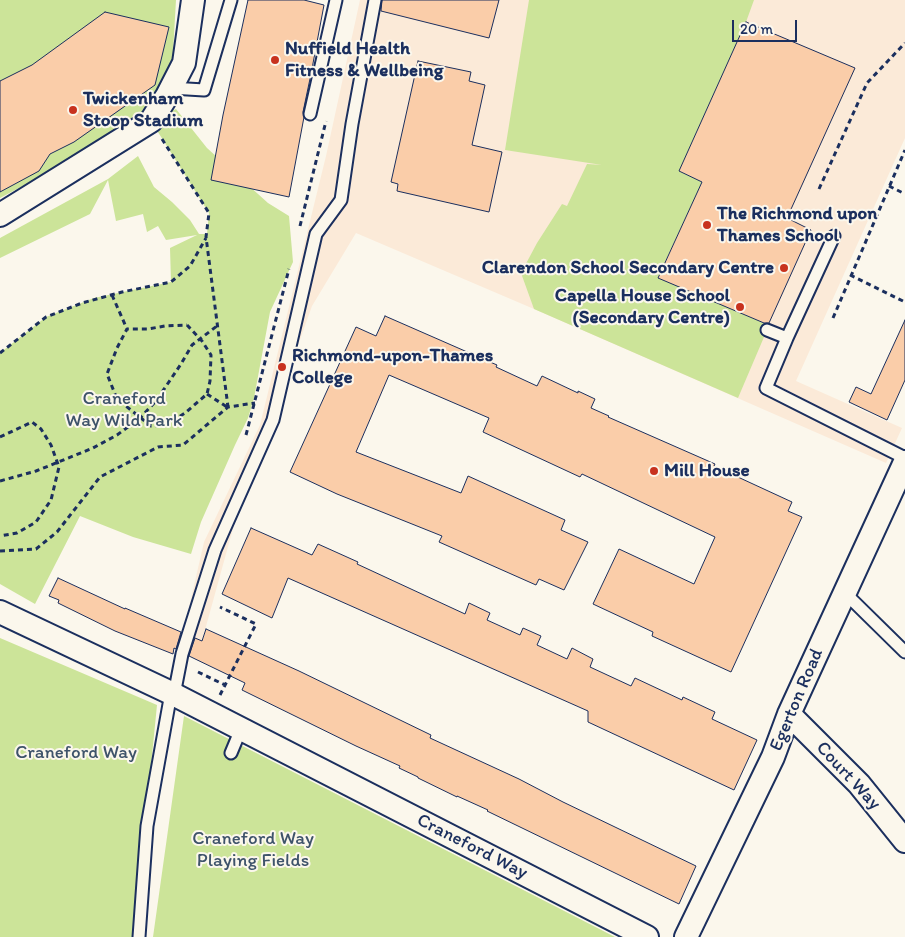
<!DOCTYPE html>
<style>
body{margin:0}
#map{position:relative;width:905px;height:937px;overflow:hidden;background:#fbf7ec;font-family:Itim,sans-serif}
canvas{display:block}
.scale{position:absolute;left:732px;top:20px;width:65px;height:22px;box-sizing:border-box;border:2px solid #1b2f5e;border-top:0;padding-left:6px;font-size:15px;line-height:18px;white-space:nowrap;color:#1b2f5e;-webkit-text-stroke:4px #fbf7ec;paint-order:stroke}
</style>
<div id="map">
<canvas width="905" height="937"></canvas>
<div class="scale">20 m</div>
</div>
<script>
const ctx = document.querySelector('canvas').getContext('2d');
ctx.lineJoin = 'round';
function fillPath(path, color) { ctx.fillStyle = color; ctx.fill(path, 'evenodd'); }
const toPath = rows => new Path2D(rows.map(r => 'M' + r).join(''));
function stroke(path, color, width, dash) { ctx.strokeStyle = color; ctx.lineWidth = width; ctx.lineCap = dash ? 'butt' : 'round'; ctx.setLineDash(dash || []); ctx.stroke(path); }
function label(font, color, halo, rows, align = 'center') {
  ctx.font = font + ' Itim,sans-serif'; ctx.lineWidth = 4; ctx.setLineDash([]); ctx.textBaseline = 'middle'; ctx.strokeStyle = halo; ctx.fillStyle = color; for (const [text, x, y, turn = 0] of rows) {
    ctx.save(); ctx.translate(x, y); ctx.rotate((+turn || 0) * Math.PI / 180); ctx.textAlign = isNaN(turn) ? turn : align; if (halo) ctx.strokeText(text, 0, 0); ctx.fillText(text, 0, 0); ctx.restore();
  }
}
fillPath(toPath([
 [360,0,905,0,905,138,796,381,902,428,886,463,534,309,356,233,312,306,234,525,197,659,182,654,180,647,204,542,260,425,326,156]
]), '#fbead8');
fillPath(toPath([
 [0,0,176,0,171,88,123,133,0,198],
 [529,0,754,0,746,22,679,171,702,182,658,277,768,325,767,330,738,398,534,309,521,273,537,243,562,204,567,206,587,164,602,165,505,150],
 [176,109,207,148,268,203,289,216,293,262,270,312,254,398,248,418,235,445,201,522,191,554,133,537,80,516,35,604,0,584,0,353,46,317,94,298,171,282,170,248,197,235,166,240,158,226,147,232,143,214,116,221,108,180,90,214,0,258,0,238,108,179,138,156,154,187,172,202,190,220,199,234,207,234,209,213,151,121],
 [0,638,157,705,134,937,0,937],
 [184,716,615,937,153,937]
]), '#cce499');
const building = toPath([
 [248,0,304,0,324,5,311,74,303,112,304,117,289,197,211,180,223,115,248,0],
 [382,0,499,0,489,38,381,11,382,0],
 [105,12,169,27,155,85,74,142,50,154,39,171,0,192,0,81,32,65,105,12],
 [746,22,855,68,787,218,811,230,769,323,764,323,658,278,702,182,679,171,746,22],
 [418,61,471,72,469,81,485,85,472,145,502,152,489,212,397,191,398,184,391,182,418,61],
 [385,316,497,365,496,367,537,386,542,376,578,393,578,391,595,399,591,408,609,416,608,417,715,464,714,466,792,502,788,511,802,517,731,672,652,636,653,632,593,604,619,549,694,584,715,537,582,474,580,477,483,432,489,418,389,375,356,452,461,493,468,476,565,520,561,530,588,542,564,590,539,579,536,585,439,542,442,536,337,494,290,472,356,327,376,336,385,316],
 [905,320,905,380,887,420,849,402,856,387,871,394,905,320],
 [251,528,312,555,318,544,358,562,357,564,465,614,469,603,490,613,487,620,520,635,523,628,541,636,537,645,567,659,572,648,593,659,590,667,631,686,635,678,682,700,683,697,715,712,712,719,757,740,734,790,588,722,588,711,288,578,272,618,222,594,251,528],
 [58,578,125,609,125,608,181,632,176,649,174,648,173,654,115,631,58,603,59,600,49,596,58,578],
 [206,629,299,671,431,735,430,738,519,779,563,802,696,866,679,904,487,811,488,810,457,796,457,797,418,778,418,777,399,768,400,766,356,746,242,690,245,683,189,656,195,638,202,641,206,629]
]);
fillPath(building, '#facda9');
stroke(building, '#1b2f5e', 1);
const lane = toPath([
 [171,88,204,90,231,0],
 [310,114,336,0],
 [834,236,787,338,766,388,905,458],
 [767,330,787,338],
 [845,593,905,652],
 [174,695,182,654,215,550,273,420,316,234,341,200,352,124,375,0],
 [231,753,241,729],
 [139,937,147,826,171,693]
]);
const street = toPath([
 [0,215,151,121,167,96,184,63,193,0],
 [0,612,171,693,647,937],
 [789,714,859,784,905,841],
 [686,937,773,757,789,714,905,462]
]);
stroke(lane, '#1b2f5e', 15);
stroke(street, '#1b2f5e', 26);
stroke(toPath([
 [162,139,209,213,206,237,228,407],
 [889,186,905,194],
 [819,189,867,83,905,43],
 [300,226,326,121],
 [850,275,905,302],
 [112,295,127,329],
 [833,318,905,150],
 [187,325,202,341,211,355,210,381,207,394,185,413,166,425,151,426,117,399,107,374,117,348,127,329,148,329,165,326,187,325],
 [0,353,46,317,82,303,122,292,171,282,190,266,206,238],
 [207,394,227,407],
 [246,435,289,269],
 [0,437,32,422,41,429,51,445,59,467,51,500,36,522,17,533,0,536],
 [0,481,36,471,93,448,117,435,140,418,156,401,181,364,192,345,217,326],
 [0,551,36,549,57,532,100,477,158,447,183,445,228,407,255,403],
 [198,672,225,685],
 [220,695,256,624,220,607]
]), '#1b2f5e', 3, [5, 4]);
stroke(lane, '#fbf7ec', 11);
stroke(street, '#fbf7ec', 22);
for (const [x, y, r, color] of [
 [275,60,5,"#c8321e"],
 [73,110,5,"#c8321e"],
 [707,225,5,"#c8321e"],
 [784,268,5,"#c8321e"],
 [740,307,5,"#c8321e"],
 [282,367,5,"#c8321e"],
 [654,471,5,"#c8321e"]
]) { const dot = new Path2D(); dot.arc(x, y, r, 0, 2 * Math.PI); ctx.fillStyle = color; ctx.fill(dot); stroke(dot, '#fbf7ec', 2); }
label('bold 19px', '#1b2f5e', '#fbf7ec', [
 ["Nuffield Health",285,49],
 ["Fitness & Wellbeing",285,71],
 ["Twickenham",83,99],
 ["Stoop Stadium",83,121],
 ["The Richmond upon",717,214],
 ["Thames School",717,236],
 ["Clarendon School Secondary Centre",774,268,"right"],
 ["Capella House School",730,296,"right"],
 ["(Secondary Centre)",730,318,"right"],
 ["Richmond-upon-Thames",292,356],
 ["College",292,378],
 ["Mill House",664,471]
], 'left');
label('19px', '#3e536a', '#fbf7ec', [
 ["Craneford",124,399],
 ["Way Wild Park",124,421],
 ["Craneford Way",76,753],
 ["Craneford Way",253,839],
 ["Playing Fields",253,861]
]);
label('19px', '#1b2f5e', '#fbf7ec', [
 ["Egerton Road",797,700,-67],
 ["Court Way",848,776,47],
 ["Craneford Way",472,847,27]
]);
</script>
